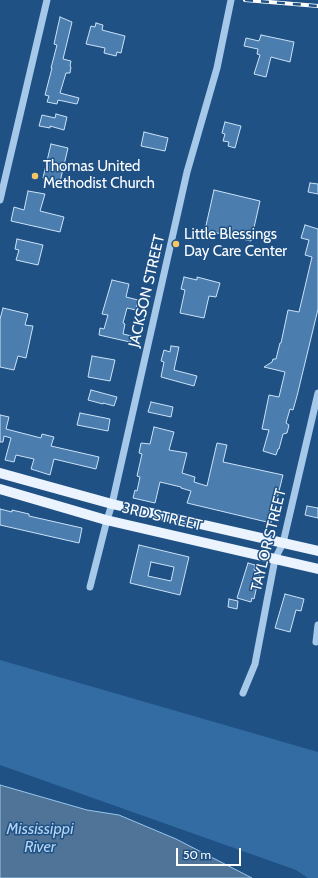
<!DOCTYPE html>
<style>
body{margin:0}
#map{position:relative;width:318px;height:878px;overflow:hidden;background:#1f5185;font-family:Cabin,sans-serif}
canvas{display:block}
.scale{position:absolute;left:176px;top:848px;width:65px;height:18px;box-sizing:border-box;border:2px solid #fff;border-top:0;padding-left:5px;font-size:12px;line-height:14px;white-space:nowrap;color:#fff;-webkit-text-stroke:3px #1f5185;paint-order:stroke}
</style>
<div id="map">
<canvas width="318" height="878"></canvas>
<div class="scale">50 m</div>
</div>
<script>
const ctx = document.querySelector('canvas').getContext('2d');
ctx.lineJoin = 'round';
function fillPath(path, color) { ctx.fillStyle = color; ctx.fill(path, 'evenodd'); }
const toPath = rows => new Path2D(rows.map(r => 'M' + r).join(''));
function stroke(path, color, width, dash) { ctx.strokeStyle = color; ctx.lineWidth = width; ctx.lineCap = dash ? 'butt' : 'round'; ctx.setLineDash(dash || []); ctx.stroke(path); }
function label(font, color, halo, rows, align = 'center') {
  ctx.font = font + ' Cabin,sans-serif'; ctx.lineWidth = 3; ctx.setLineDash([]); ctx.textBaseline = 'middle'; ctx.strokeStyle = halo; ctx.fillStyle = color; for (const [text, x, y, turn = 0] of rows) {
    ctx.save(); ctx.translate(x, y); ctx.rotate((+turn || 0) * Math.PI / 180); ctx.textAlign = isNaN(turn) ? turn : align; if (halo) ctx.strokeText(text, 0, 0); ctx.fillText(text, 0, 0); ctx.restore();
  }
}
fillPath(toPath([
 [0,660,318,752,318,878,308,878,296,870,0,765]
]), '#326ca2');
const water = toPath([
 [0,785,87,810,119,815,176,839,252,878,0,878,0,785]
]);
fillPath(water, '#4f7498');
stroke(water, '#9ac5eb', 1);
const building = toPath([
 [60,17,72,22,63,59,71,61,70,66,71,67,70,73,66,73,60,93,79,98,77,104,58,100,57,104,47,102,49,96,45,95,52,68,51,68,57,45,54,44,60,17],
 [96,23,103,25,102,30,125,36,121,53,117,52,116,56,104,53,105,48,86,44,91,26,95,27,96,23],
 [261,35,294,42,290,62,271,57,266,77,254,74,260,55,257,54,258,49,244,46,246,38,259,41,261,35],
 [56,114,67,117,64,130,50,126,50,128,39,126,42,115,55,118,56,114],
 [225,122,241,126,235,148,228,146,229,142,223,141,225,134,222,133,225,122],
 [144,132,168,138,165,151,141,146,144,132],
 [51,144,68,148,60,182,43,178,51,144],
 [310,183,318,184,318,194,308,192,310,183],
 [214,190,260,201,251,241,205,230,214,190],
 [28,191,45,194,40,211,64,217,60,232,11,221,14,207,24,210,28,191],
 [305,225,318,229,318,309,297,396,293,410,290,409,286,423,289,425,287,433,283,434,279,449,278,449,276,455,263,451,269,430,262,429,269,395,279,397,285,372,264,367,272,362,273,359,276,359,280,343,281,343,288,310,299,312,312,257,305,255,309,240,301,238,305,225],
 [17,239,43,245,38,265,16,260,19,250,15,249,17,239],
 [184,277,197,280,197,277,220,283,216,297,209,296,204,318,180,313,185,290,181,289,184,277],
 [112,280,129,284,126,297,138,300,136,310,127,308,123,323,125,324,123,334,132,336,130,342,99,335,100,328,104,329,108,315,102,314,112,280],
 [3,308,28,314,25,325,33,326,26,358,18,356,14,370,0,367,0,319,3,308],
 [171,346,179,347,174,370,197,376,194,386,161,377,164,362,161,361,164,350,170,352,171,346],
 [92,356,115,360,110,381,88,377,92,356],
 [91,390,117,397,114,406,103,403,103,404,88,400,91,390],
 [151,402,173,407,171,417,148,412,151,402],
 [80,413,110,419,108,431,77,425,80,413],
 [0,415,9,417,6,429,41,438,42,434,54,437,51,446,99,457,96,469,54,459,50,475,31,469,34,459,16,455,14,462,5,460,11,438,4,436,3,442,0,442,0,415],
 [154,427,174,432,169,450,187,453,182,473,195,477,194,482,207,486,217,443,227,445,223,462,283,475,274,511,277,512,275,519,272,518,271,523,187,503,191,491,181,488,181,487,160,482,155,503,133,498,135,490,137,491,140,477,137,476,142,454,139,453,141,443,150,444,154,427],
 [307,506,318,508,318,518,305,515,307,506],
 [0,509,12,512,12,510,29,514,29,516,82,528,79,543,0,525,0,509],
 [139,545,189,557,180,595,130,583,139,545],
 [151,562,174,567,171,581,148,576,151,562],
 [248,563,255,565,254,570,260,572,254,599,252,598,251,602,237,598,248,563],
 [285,594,304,599,301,611,296,610,290,632,275,628,285,594],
 [229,599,238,601,237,609,228,607,229,599]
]);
fillPath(building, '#4b7eaf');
stroke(building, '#cbe2f7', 1);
stroke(toPath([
 [0,200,47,0],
 [90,587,107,520,112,504,187,172,217,68,231,0],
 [316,642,318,625],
 [243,693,255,664,275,559,283,543,318,393]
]), '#a6c9ea', 7);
stroke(toPath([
 [0,473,112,504,318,551],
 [0,489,106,520,318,569]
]), '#eaf3fe', 10);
const rail = toPath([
 [245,0,318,6]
]);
stroke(rail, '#fff', 4);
stroke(rail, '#1f5185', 2.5, [8]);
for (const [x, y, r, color] of [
 [35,176,4,"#f8c566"],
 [176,244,4,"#f8c566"]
]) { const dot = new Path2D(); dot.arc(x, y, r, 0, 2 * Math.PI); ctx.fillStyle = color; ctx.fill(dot); stroke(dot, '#1f5185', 1.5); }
label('15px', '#fff', '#1f5185', [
 ["Thomas United",43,167],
 ["Methodist Church",43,184],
 ["Little Blessings",184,235],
 ["Day Care Center",184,252]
], 'left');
label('15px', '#fff', '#1f5185', [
 ["JACKSON STREET",147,291,-77],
 ["3RD STREET",162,517,13],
 ["TAYLOR STREET",269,540,-76]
]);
label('italic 16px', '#b2d3f1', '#1f5185', [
 ["Mississippi",40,829],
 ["River",40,847]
]);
</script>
